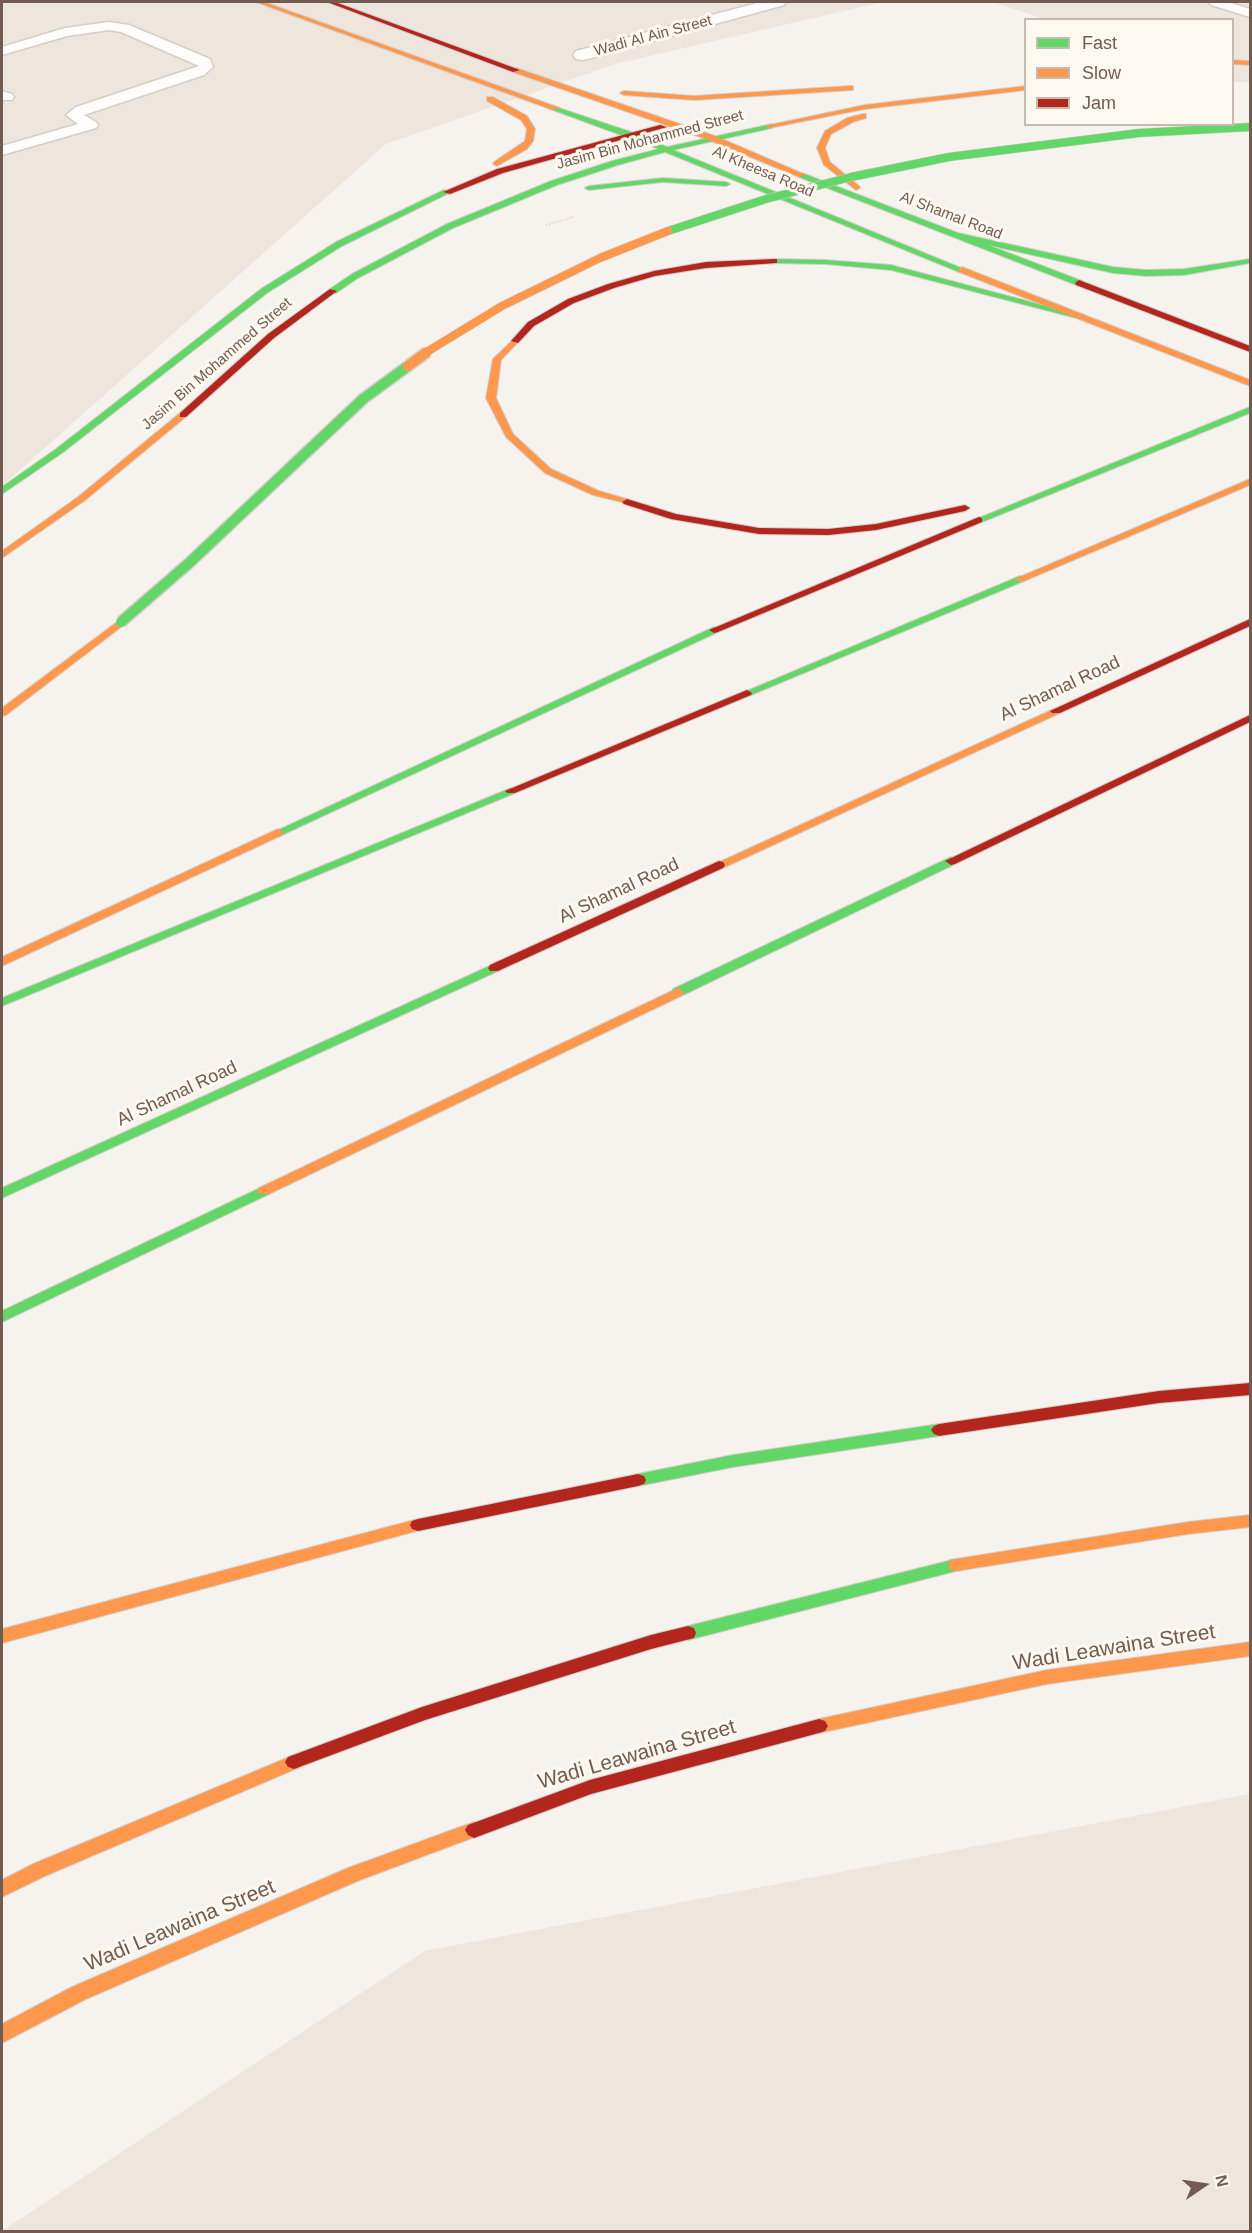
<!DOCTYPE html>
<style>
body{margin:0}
#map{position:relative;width:1252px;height:2233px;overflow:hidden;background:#f6f2ee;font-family:Arial,sans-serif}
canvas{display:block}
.frame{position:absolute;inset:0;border:3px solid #725b50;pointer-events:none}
.legend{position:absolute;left:1024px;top:18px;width:210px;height:108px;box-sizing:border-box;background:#fdf8f0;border:2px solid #c5b9b0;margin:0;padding:8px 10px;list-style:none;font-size:18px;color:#725b50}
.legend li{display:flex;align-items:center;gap:12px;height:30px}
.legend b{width:30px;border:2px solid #c5b9b0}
.north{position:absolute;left:1174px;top:2155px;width:60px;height:60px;-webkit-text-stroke:4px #fdf8f0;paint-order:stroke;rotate:77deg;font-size:16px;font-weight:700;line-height:24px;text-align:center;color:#725b50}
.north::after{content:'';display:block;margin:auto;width:21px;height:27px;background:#725b50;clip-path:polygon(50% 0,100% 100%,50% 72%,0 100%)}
</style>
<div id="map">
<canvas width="1252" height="2233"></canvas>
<div class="frame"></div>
<ul class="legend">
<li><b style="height:8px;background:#63d668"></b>Fast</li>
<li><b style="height:8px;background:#ff974d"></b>Slow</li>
<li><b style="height:8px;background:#b3261e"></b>Jam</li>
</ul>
<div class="north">N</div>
</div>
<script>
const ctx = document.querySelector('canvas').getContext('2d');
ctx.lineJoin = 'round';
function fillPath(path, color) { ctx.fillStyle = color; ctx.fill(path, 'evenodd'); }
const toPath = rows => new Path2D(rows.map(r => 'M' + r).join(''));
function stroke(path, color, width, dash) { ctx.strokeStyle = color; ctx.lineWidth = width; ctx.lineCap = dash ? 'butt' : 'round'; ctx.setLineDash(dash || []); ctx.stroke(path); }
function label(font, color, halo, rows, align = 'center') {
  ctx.font = font + ' Arial,sans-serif'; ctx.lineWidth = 6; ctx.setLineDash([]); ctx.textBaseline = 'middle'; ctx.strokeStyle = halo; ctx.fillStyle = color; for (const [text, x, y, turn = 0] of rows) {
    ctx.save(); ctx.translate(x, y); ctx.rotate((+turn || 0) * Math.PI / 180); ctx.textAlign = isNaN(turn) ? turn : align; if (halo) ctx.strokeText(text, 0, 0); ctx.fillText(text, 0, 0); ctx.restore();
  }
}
fillPath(toPath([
 [2,2,883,2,615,64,386,144,2,486],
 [993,2,1250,2,1250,82,1233,82,1232,20,1044,19],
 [1250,1794,1250,2231,2,2231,425,1951]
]), '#eee5dc');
const lane = toPath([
 [1209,2,1228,2,1250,9,1250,17,1211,5,1209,2],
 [109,22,129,25,210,59,213,67,204,75,84,115,96,122,98,125,96,128,2,155,2,146,78,124,66,115,76,107,199,66,121,32,109,30,67,36,2,55,2,47,65,28,109,22],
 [2,91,12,94,14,97,12,100,2,100,2,91]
]);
const street = toPath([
 [761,2,786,2,784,5,588,59,582,60,576,59,573,55,576,51,761,2]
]);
const fast = toPath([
 [553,106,634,133,667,147,772,124,772,128,673,150,966,270,959,272,665,152,618,165,557,185,453,228,358,278,336,293,330,293,330,289,352,274,447,224,551,181,612,161,659,149,553,110,553,106],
 [802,173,958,233,1113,267,1146,270,1184,269,1250,259,1250,263,1184,275,1146,276,1113,273,988,245,1082,281,1083,283,1079,286,799,177,798,175,802,173],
 [663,178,726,182,730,184,726,186,663,182,589,190,585,188,589,186,663,178],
 [444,190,451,192,342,246,267,293,62,453,2,494,2,487,56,449,261,289,336,242,444,190],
 [771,259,825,260,891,265,1080,315,1076,318,891,270,825,264,774,263,771,263,771,259],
 [1250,407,1250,413,982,522,974,520,1250,407],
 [1020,576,1024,577,1024,581,751,695,747,696,742,693,1020,576],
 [714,627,719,630,718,632,282,835,278,837,272,833,714,627],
 [511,788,517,791,515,793,2,1006,2,998,511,788],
 [951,857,957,861,955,864,683,995,678,996,672,992,673,989,951,857],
 [494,964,498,965,500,968,498,971,2,1198,2,1188,494,964],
 [264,1186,271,1191,269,1194,2,1322,2,1311,264,1186],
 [939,1424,944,1426,947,1430,944,1434,939,1436,733,1467,638,1486,632,1484,630,1480,632,1476,638,1474,733,1455,939,1424],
 [956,1559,962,1560,964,1565,962,1570,956,1571,688,1640,682,1638,680,1633,682,1628,688,1626,956,1559]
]);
const slow = toPath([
 [256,2,264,2,560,108,553,110,256,2],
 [1232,60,1250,61,1250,65,1232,64,1232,60],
 [516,68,715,136,806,175,799,177,709,140,513,72,512,70,516,68],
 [850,86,853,86,853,90,694,100,624,95,620,93,624,91,694,96,850,86],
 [1026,86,1026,90,865,109,769,128,765,126,865,105,1026,86],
 [487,97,493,97,527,116,535,129,533,141,527,149,497,166,493,164,494,162,525,141,527,129,521,120,487,101,487,97],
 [863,114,866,114,866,118,853,122,831,134,825,148,830,162,859,186,860,188,856,190,824,165,817,148,825,131,847,118,863,114],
 [962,267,1250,380,1250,386,959,272,958,270,962,267],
 [515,338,519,341,501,360,496,398,513,434,551,469,599,491,630,500,630,504,593,495,545,473,506,437,486,398,493,359,515,338],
 [180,413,188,415,84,501,2,558,2,551,78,497,180,413],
 [1250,479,1250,485,1024,581,1020,582,1015,579,1250,479],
 [121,619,125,620,125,624,6,715,2,716,2,708,121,619],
 [1056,708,1060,709,1060,713,723,868,715,868,713,865,1056,708],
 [278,829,282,831,284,833,282,835,2,966,2,957,278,829],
 [678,988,684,992,683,995,269,1194,259,1194,257,1191,259,1188,678,988],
 [1250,1515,1250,1527,1188,1534,956,1571,950,1570,948,1565,950,1560,956,1559,1188,1522,1250,1515],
 [418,1519,424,1521,426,1525,424,1529,2,1643,2,1629,418,1519],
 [1250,1642,1250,1656,1047,1684,819,1733,813,1731,810,1726,813,1721,819,1719,1047,1670,1250,1642],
 [294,1755,300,1757,303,1762,300,1767,45,1876,2,1897,2,1880,33,1864,294,1755],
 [474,1822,480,1825,483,1830,480,1835,360,1880,86,1999,2,2043,2,2024,72,1987,348,1868,474,1822]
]);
const jam = toPath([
 [327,2,335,2,520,70,513,72,327,2],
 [660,125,667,127,503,173,450,194,443,192,497,169,660,125],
 [774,259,777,259,777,263,706,268,655,276,614,288,574,303,534,326,518,343,511,341,528,322,568,299,608,284,654,271,706,262,774,259],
 [1079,280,1250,346,1250,352,1076,285,1075,283,1079,280],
 [330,289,337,291,274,338,186,417,180,417,180,413,268,334,330,289],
 [627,499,676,514,759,528,828,529,876,524,965,505,970,508,965,511,876,530,828,535,759,534,671,519,624,504,622,502,627,499],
 [979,517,982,518,982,522,718,632,714,633,709,630,979,517],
 [1250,619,1250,626,1060,713,1052,713,1050,711,1250,619],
 [747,690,752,693,751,695,515,793,507,793,505,791,747,690],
 [1250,715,1250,722,955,864,951,865,945,861,1250,715],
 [719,861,723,862,725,865,723,868,498,971,490,971,488,968,490,965,719,861],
 [1250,1383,1250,1395,1159,1403,939,1436,934,1434,931,1430,934,1426,939,1424,1159,1391,1250,1383],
 [638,1474,644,1476,646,1480,644,1484,638,1486,418,1531,412,1529,410,1525,412,1521,418,1519,638,1474],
 [688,1626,694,1628,696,1633,694,1638,651,1649,425,1720,294,1769,288,1767,285,1762,288,1757,422,1707,651,1635,688,1626],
 [819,1719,825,1721,828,1726,825,1731,819,1733,591,1794,474,1838,468,1835,465,1830,468,1825,590,1780,819,1719]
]);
stroke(lane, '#d3cec9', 3);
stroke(street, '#d3cec9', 3);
stroke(fast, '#d4cec8', 2);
stroke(slow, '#d4cec8', 2);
stroke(jam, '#d4cec8', 2);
stroke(toPath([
 [546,225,573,217]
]), '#d7d1cd', 2, [1, 2]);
fillPath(lane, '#fefdfc');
fillPath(street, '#fefdfc');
fillPath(fast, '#63d668');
fillPath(slow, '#ff974d');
fillPath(jam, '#b3261e');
const fastBridgeFar1 = toPath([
 [668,231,766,199,851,177,949,157,1139,133,1250,127]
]);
const fastBridge = toPath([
 [121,622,188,564,363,399,408,366]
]);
const slowBridgeFar1 = toPath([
 [425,353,502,306,600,258,668,231]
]);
const slowBridge = toPath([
 [408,366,427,352]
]);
stroke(fastBridgeFar1, '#d5cdc8', 9, []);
stroke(fastBridge, '#d5cdc8', 13, []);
stroke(slowBridgeFar1, '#d5cdc8', 9, []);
stroke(slowBridge, '#d5cdc8', 13, []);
stroke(fastBridgeFar1, '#63d668', 8);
stroke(fastBridge, '#63d668', 10);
stroke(slowBridgeFar1, '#ff974d', 8);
stroke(slowBridge, '#ff974d', 10);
label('15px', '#725b50', '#fdf8f0', [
 ["Wadi Al Ain Street",653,36,-15],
 ["Jasim Bin Mohammed Street",650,140,-15],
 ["Al Kheesa Road",763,172,23],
 ["Al Shamal Road",951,216,21],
 ["Jasim Bin Mohammed Street",217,364,-41]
]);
label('18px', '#725b50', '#fdf8f0', [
 ["Al Shamal Road",1060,689,-25],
 ["Al Shamal Road",619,891,-25],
 ["Al Shamal Road",177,1094,-25]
]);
label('21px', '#725b50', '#fdf8f0', [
 ["Wadi Leawaina Street",1114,1648,-9],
 ["Wadi Leawaina Street",637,1755,-16],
 ["Wadi Leawaina Street",180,1926,-23]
]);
</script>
